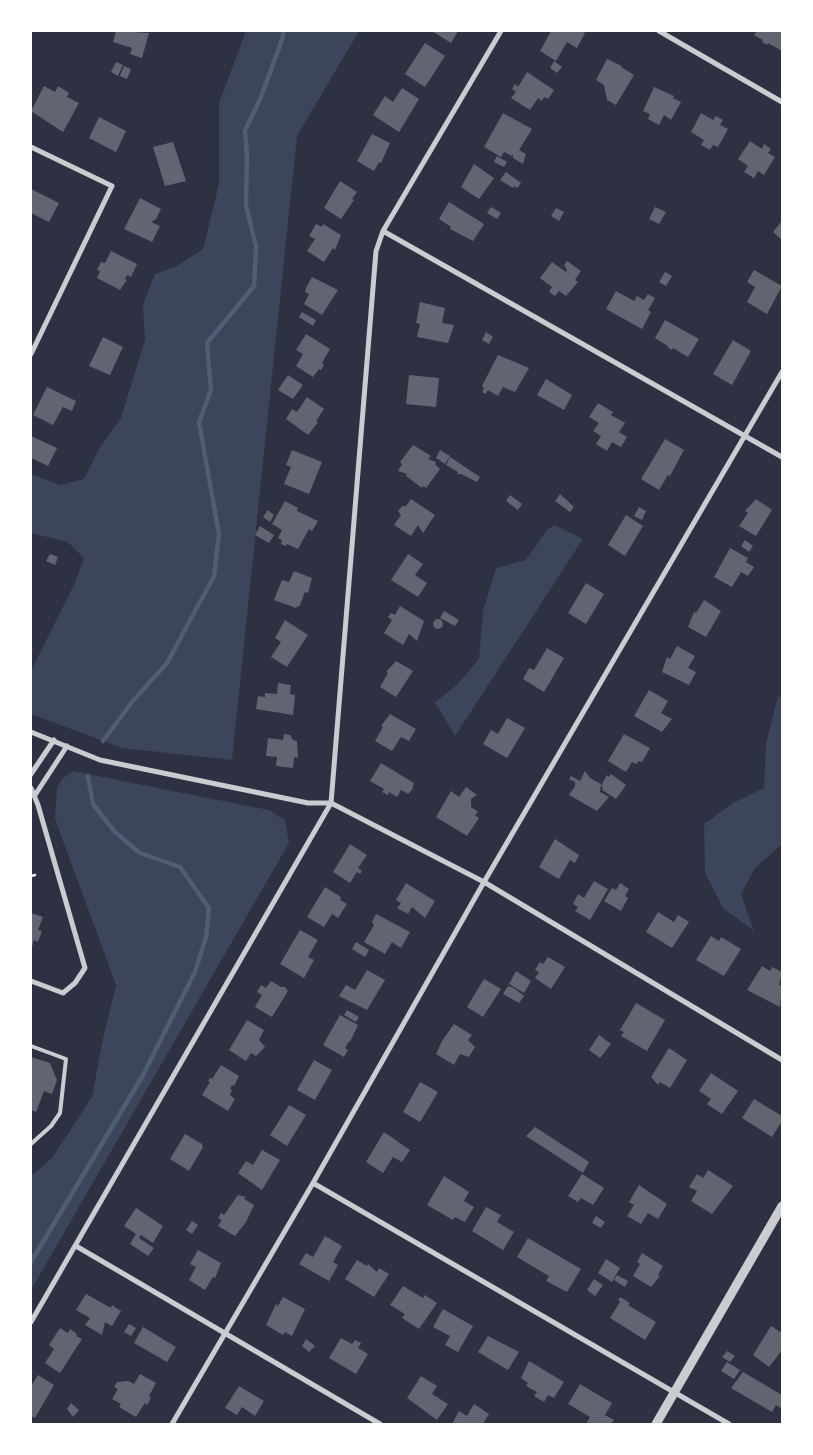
<!DOCTYPE html>
<style>
body{margin:0}
#map{position:relative;width:813px;height:1455px;overflow:hidden;background:#2d3142;font-family:Rubik,sans-serif}
canvas{display:block}
.frame{position:absolute;inset:0;border:32px solid #fff;pointer-events:none}
</style>
<div id="map">
<canvas width="813" height="1455"></canvas>
<div class="frame"></div>
</div>
<script>
const ctx = document.querySelector('canvas').getContext('2d');
ctx.lineJoin = 'round';
function fillPath(path, color) { ctx.fillStyle = color; ctx.fill(path, 'evenodd'); }
const toPath = rows => new Path2D(rows.map(r => 'M' + r).join(''));
function stroke(path, color, width, dash) { ctx.strokeStyle = color; ctx.lineWidth = width; ctx.lineCap = dash ? 'butt' : 'round'; ctx.setLineDash(dash || []); ctx.stroke(path); }
fillPath(toPath([
 [246,31,359,31,297,136,232,760,122,748,31,714,31,671,74,585,84,558,68,542,31,533,31,474,60,485,84,479,99,449,121,418,145,340,143,304,155,274,177,266,203,249,219,184,219,103],
 [554,525,583,539,455,736,435,702,457,685,479,659,483,611,496,568,526,560,547,530],
 [778,696,782,699,782,844,755,868,741,894,754,931,723,908,705,873,704,824,733,803,764,788,766,744],
 [73,771,269,810,285,820,289,843,31,1290,31,1176,51,1159,92,1097,102,1043,116,985,55,819,57,787,63,778]
]), '#3c4559');
stroke(toPath([
 [103,741,132,702,167,663,214,576,219,534,199,422,211,390,207,343,254,286,256,247,246,205,247,155,245,131,261,97,283,37,283,31],
 [31,1262,142,1077,195,972,206,937,209,908,180,867,140,853,115,832,93,804,88,776]
]), '#4f5d75', 4.5);
fillPath(toPath([
 [116,31,149,33,142,58,130,54,132,48,113,42],
 [432,31,458,31,451,43],
 [551,31,582,31,585,33,577,48,567,42,556,61,540,51],
 [757,31,782,31,782,51,768,43,767,45,762,42,763,40,754,35],
 [425,43,445,56,425,87,405,74],
 [607,59,622,66,621,67,634,75,616,105,607,100,604,85,596,80],
 [554,61,562,67,557,73,550,68],
 [116,62,123,65,118,76,111,72],
 [124,66,131,69,127,79,120,76],
 [527,72,554,90,548,99,544,97,542,101,538,98,530,110,511,98,516,92,512,89,515,84,518,87],
 [44,86,55,92,58,86,69,93,67,97,79,103,63,132,31,111],
 [654,87,674,96,673,98,681,102,671,120,664,115,659,125,648,119,650,114,643,111],
 [402,88,419,99,399,132,373,115,385,96,393,102],
 [503,113,532,129,519,150,526,154,523,164,513,158,513,154,512,156,504,152,501,157,484,147],
 [701,113,713,120,716,116,723,120,720,125,728,129,718,147,713,145,710,150,701,145,704,140,691,132],
 [99,117,126,131,116,152,89,138],
 [372,134,390,143,381,163,379,162,374,171,357,161],
 [750,141,762,149,764,144,771,149,768,153,775,157,764,175,758,171,754,178,744,172,748,166,738,159],
 [173,142,186,181,165,186,153,147],
 [497,156,507,162,504,167,494,162],
 [474,164,494,178,479,199,461,187],
 [506,172,521,183,517,188,514,186,513,188,500,180],
 [340,181,357,192,352,199,354,200,341,219,324,208],
 [31,189,59,203,49,222,31,213],
 [140,198,161,209,156,219,151,222,160,226,152,242,124,229],
 [449,202,484,224,473,241,450,229,451,227,439,219],
 [491,207,501,213,497,219,487,213],
 [655,207,666,212,659,224,649,219],
 [556,208,564,212,559,221,551,216],
 [782,221,782,240,773,232],
 [316,224,322,227,323,224,341,235,335,250,333,248,324,262,307,251,315,239,309,236],
 [111,251,137,264,131,277,127,275,125,279,127,280,120,290,97,278,100,271,97,270,101,262,105,263],
 [567,261,581,271,575,280,578,282,566,296,559,291,555,296,549,292,552,287,540,278,552,262,566,272,567,270,564,265],
 [754,270,782,286,767,314,747,302,755,287,747,282],
 [665,272,672,276,666,286,659,282],
 [312,277,338,290,322,315,304,304,309,294,305,292,306,288],
 [616,291,634,301,637,296,644,300,648,294,655,298,648,310,651,312,642,329,606,309],
 [420,302,445,308,442,323,454,325,448,343,417,337,420,324,416,323],
 [302,312,316,320,313,326,299,317],
 [665,320,699,339,688,357,673,348,672,350,667,347,668,346,655,338],
 [486,332,493,337,489,344,482,340],
 [306,334,330,349,322,363,324,365,321,370,319,369,313,377,296,366,303,354,296,350],
 [103,337,123,347,110,375,89,366],
 [733,340,751,351,732,385,713,374],
 [498,355,529,368,515,392,503,387,498,396,488,390,486,394,482,392,484,388,482,386],
 [288,375,303,385,293,399,278,390],
 [409,375,439,378,436,407,406,404],
 [546,379,572,395,564,410,537,395],
 [47,387,76,401,72,411,63,407,53,425,33,415],
 [307,397,324,409,316,421,318,422,308,435,286,419,292,409,297,412],
 [598,403,613,412,611,415,625,423,619,432,627,437,621,447,612,442,607,451,596,444,601,436,593,431,599,423,589,417],
 [31,436,57,448,48,466,31,458],
 [665,439,684,450,670,476,668,475,659,490,641,479],
 [413,445,431,456,428,459,436,462,435,464,440,469,426,488,423,486,422,488,406,476,407,474,398,471,402,464,400,462],
 [292,450,322,462,309,494,284,484,291,467,286,465],
 [440,450,450,456,445,464,436,458],
 [450,457,480,477,477,482,461,474,457,474,458,472,446,465],
 [560,494,574,507,570,512,555,501],
 [510,495,522,504,518,510,506,501],
 [411,499,435,515,423,533,418,525,411,536,394,525,401,515,398,511,402,506,406,506],
 [756,499,772,510,756,536,739,526,748,513,745,511],
 [285,501,298,508,297,511,318,521,312,531,309,529,298,549,287,544,286,546,281,544,282,540,278,538,282,530,272,524],
 [639,507,646,511,642,520,634,516],
 [268,510,274,515,270,522,263,517],
 [626,515,643,526,625,556,608,545],
 [260,526,274,535,269,543,255,535],
 [745,540,753,546,749,552,741,546],
 [730,548,748,558,746,562,754,567,748,576,741,572,732,587,714,577],
 [50,554,58,557,55,565,46,561],
 [408,554,423,564,415,575,427,583,418,597,391,580],
 [294,571,312,578,308,593,305,592,299,607,297,606,296,608,274,600,282,580,289,582],
 [586,583,604,594,586,624,568,613],
 [704,600,721,611,706,637,688,627,694,612,696,613],
 [400,606,424,621,417,641,409,634,403,645,384,633,392,620,388,617,391,613,395,615],
 [444,611,459,620,455,626,440,618],
 '433 624a5 5 0 1 1 10 0a5 5 0 1 1-10 0Z',
 [285,620,308,635,287,667,271,657,281,642,275,638],
 [677,646,695,656,688,668,696,672,689,685,662,672,667,657,670,659],
 [547,648,564,658,544,692,523,679,529,668,534,670],
 [396,661,413,671,396,697,380,687,388,673,386,672],
 [278,683,291,685,290,694,295,695,293,715,256,709,258,696,265,697,265,693,277,694],
 [649,690,668,701,661,713,672,719,662,732,634,716],
 [390,714,416,729,409,741,401,737,392,751,375,741,383,727,381,726],
 [507,718,525,728,507,758,483,744,491,730,498,734],
 [284,734,290,735,293,740,297,741,298,758,294,757,293,768,276,766,277,757,266,756,268,738,283,740],
 [624,734,650,748,642,762,639,761,636,764,632,762,626,772,608,761],
 [381,763,414,783,412,790,408,794,401,790,397,797,389,792,388,795,382,792,384,789,370,781],
 [585,771,590,778,601,784,600,792,609,797,597,811,569,795,575,786,575,782,569,779,571,776,580,781],
 [611,774,626,785,616,799,602,790,603,788,601,786,607,775,609,777],
 [466,787,477,795,471,799,471,807,478,812,475,815,479,818,467,836,436,817,451,791,459,797],
 [555,839,579,855,575,863,570,860,559,879,539,867],
 [350,844,367,855,358,868,362,871,360,874,357,872,350,883,333,872],
 [594,881,608,889,590,920,575,911,578,907,573,904,578,894,584,898],
 [406,883,435,901,425,918,412,907,408,914,397,908,401,903,396,900],
 [620,883,629,889,625,896,628,898,621,911,604,901,612,888,616,890],
 [325,887,341,897,340,900,347,904,338,918,332,914,324,927,307,917],
 [658,912,674,922,678,915,689,922,672,948,646,932],
 [31,913,43,917,38,930,42,931,38,942,34,940,32,947],
 [376,914,410,932,401,948,392,942,385,954,364,942,374,925,372,922],
 [300,930,318,940,308,957,314,960,304,978,280,964],
 [711,936,719,941,721,937,741,949,724,976,696,960],
 [356,942,369,950,365,957,352,949],
 [548,957,565,967,551,989,535,978,539,972,535,970,540,962,543,964],
 [762,966,770,971,772,967,782,972,779,985,782,986,780,1007,747,990],
 [367,970,385,980,367,1010,339,996,346,985,355,990],
 [516,971,531,981,524,993,509,984],
 [484,979,501,989,483,1017,467,1007],
 [271,981,281,987,285,987,288,991,272,1017,255,1007,262,995,257,992,261,985,266,988],
 [508,986,514,988,524,996,519,1003,503,994],
 [636,1003,665,1020,647,1051,621,1036,624,1032,620,1030],
 [347,1010,359,1017,356,1022,344,1015],
 [340,1015,358,1025,350,1042,349,1041,345,1048,348,1050,344,1057,323,1045],
 [247,1020,264,1030,259,1040,265,1047,256,1056,251,1053,246,1061,229,1050],
 [454,1024,472,1035,468,1040,475,1047,469,1057,460,1054,454,1065,436,1054,442,1041],
 [599,1035,611,1044,600,1058,589,1050],
 [669,1048,687,1060,670,1088,660,1082,658,1085,651,1077],
 [31,1057,50,1063,57,1080,52,1094,44,1091,36,1112,31,1110],
 [314,1060,332,1070,315,1100,297,1090],
 [221,1065,239,1076,234,1086,232,1085,230,1089,232,1090,230,1095,235,1099,228,1111,202,1095,210,1082,208,1081,210,1078,212,1079],
 [711,1073,738,1091,722,1114,707,1104,711,1099,699,1091],
 [420,1082,438,1092,420,1122,403,1112],
 [754,1099,782,1116,782,1121,772,1137,742,1118],
 [289,1105,306,1115,287,1146,270,1135],
 [535,1127,589,1162,583,1173,526,1136],
 [384,1132,410,1150,402,1162,393,1157,383,1173,366,1162],
 [185,1134,202,1144,203,1147,189,1171,170,1159],
 [262,1150,280,1160,262,1190,238,1173,246,1161,253,1165],
 [708,1170,733,1186,712,1214,691,1201,697,1191,689,1187,697,1174,703,1178],
 [582,1174,604,1188,593,1205,581,1198,578,1202,568,1196],
 [444,1176,469,1192,464,1201,474,1207,465,1222,455,1217,453,1220,427,1205],
 [639,1185,667,1204,658,1219,648,1213,641,1224,627,1216,634,1205,629,1202],
 [238,1195,246,1197,244,1199,254,1205,246,1222,235,1236,218,1226,222,1220,218,1218,221,1213,224,1215],
 [486,1207,501,1215,497,1222,514,1232,503,1250,472,1231],
 [136,1208,163,1226,153,1243,141,1235,139,1238,154,1248,148,1256,130,1244,136,1234,124,1226],
 [596,1216,605,1222,601,1228,592,1223],
 [192,1221,198,1225,192,1234,186,1230],
 [325,1236,342,1246,333,1262,338,1265,329,1281,299,1264,306,1253,313,1257],
 [528,1238,581,1269,567,1292,546,1281,549,1276,517,1257],
 [198,1250,221,1263,215,1278,213,1277,205,1290,189,1280,196,1267,190,1264],
 [642,1253,663,1266,658,1275,660,1276,651,1287,633,1276,640,1264,637,1262],
 [606,1259,620,1268,612,1282,598,1273],
 [357,1260,367,1266,368,1264,377,1272,379,1268,389,1274,374,1297,345,1279],
 [617,1275,628,1281,625,1287,614,1280],
 [594,1279,603,1285,595,1296,587,1290],
 [403,1286,423,1298,425,1295,437,1303,419,1329,402,1318,405,1314,390,1305],
 [86,1294,111,1308,112,1305,121,1311,112,1326,105,1322,102,1335,85,1325,90,1318,76,1310],
 [283,1297,305,1309,292,1336,285,1332,283,1335,266,1325,276,1304,278,1306],
 [620,1297,630,1303,628,1305,656,1322,645,1340,610,1318,620,1302,618,1300],
 [443,1309,473,1326,458,1352,445,1345,450,1336,433,1327],
 [129,1324,136,1328,131,1336,124,1332],
 [771,1326,782,1333,782,1350,769,1367,753,1355],
 [143,1327,176,1347,167,1362,134,1343],
 [60,1328,68,1333,70,1329,77,1334,76,1336,82,1339,60,1373,45,1363,54,1349,49,1345],
 [488,1336,519,1352,508,1370,478,1352],
 [341,1338,352,1344,355,1340,361,1343,358,1348,368,1354,356,1374,329,1358],
 [306,1339,315,1346,309,1352,302,1346],
 [727,1351,735,1356,730,1362,722,1357],
 [529,1361,564,1382,554,1398,548,1395,544,1402,534,1396,537,1392,526,1386,528,1383,521,1378],
 [727,1362,740,1370,734,1379,721,1371],
 [743,1372,782,1395,781,1408,776,1405,772,1412,731,1388],
 [140,1374,156,1383,149,1396,151,1398,147,1405,145,1403,136,1417,119,1407,121,1404,112,1399,118,1389,114,1387,117,1382,128,1381,134,1384],
 [38,1375,54,1385,35,1418,31,1416,31,1386],
 [421,1376,437,1386,432,1394,448,1404,437,1420,407,1398],
 [580,1384,612,1403,605,1415,614,1420,611,1424,590,1424,587,1422,590,1417,568,1404],
 [239,1386,264,1401,255,1416,242,1407,237,1415,225,1408],
 [71,1403,79,1410,73,1417,67,1409],
 [474,1404,489,1414,483,1424,452,1424,459,1411,467,1416]
]), '#626471');
stroke(toPath([
 [31,876,35,875]
]), '#fff', 2.5);
stroke(toPath([
 [31,1046,66,1059,60,1113,51,1126,31,1144]
]), '#caccd0', 4);
stroke(toPath([
 [659,31,782,102],
 [31,147,112,186,31,354],
 [383,231,782,457],
 [31,732,100,760,308,803,331,803,484,882,782,1060],
 [31,774,54,740],
 [31,788,38,805,85,968,75,983,63,993,31,981],
 [35,795,67,746],
 [313,1183,729,1424],
 [76,1246,380,1424],
 [31,1322,331,803,376,251,383,231,501,31],
 [172,1424,313,1183,484,882,782,372]
]), '#caccd0', 5);
stroke(toPath([
 [656,1424,782,1206]
]), '#caccd0', 9);
</script>
